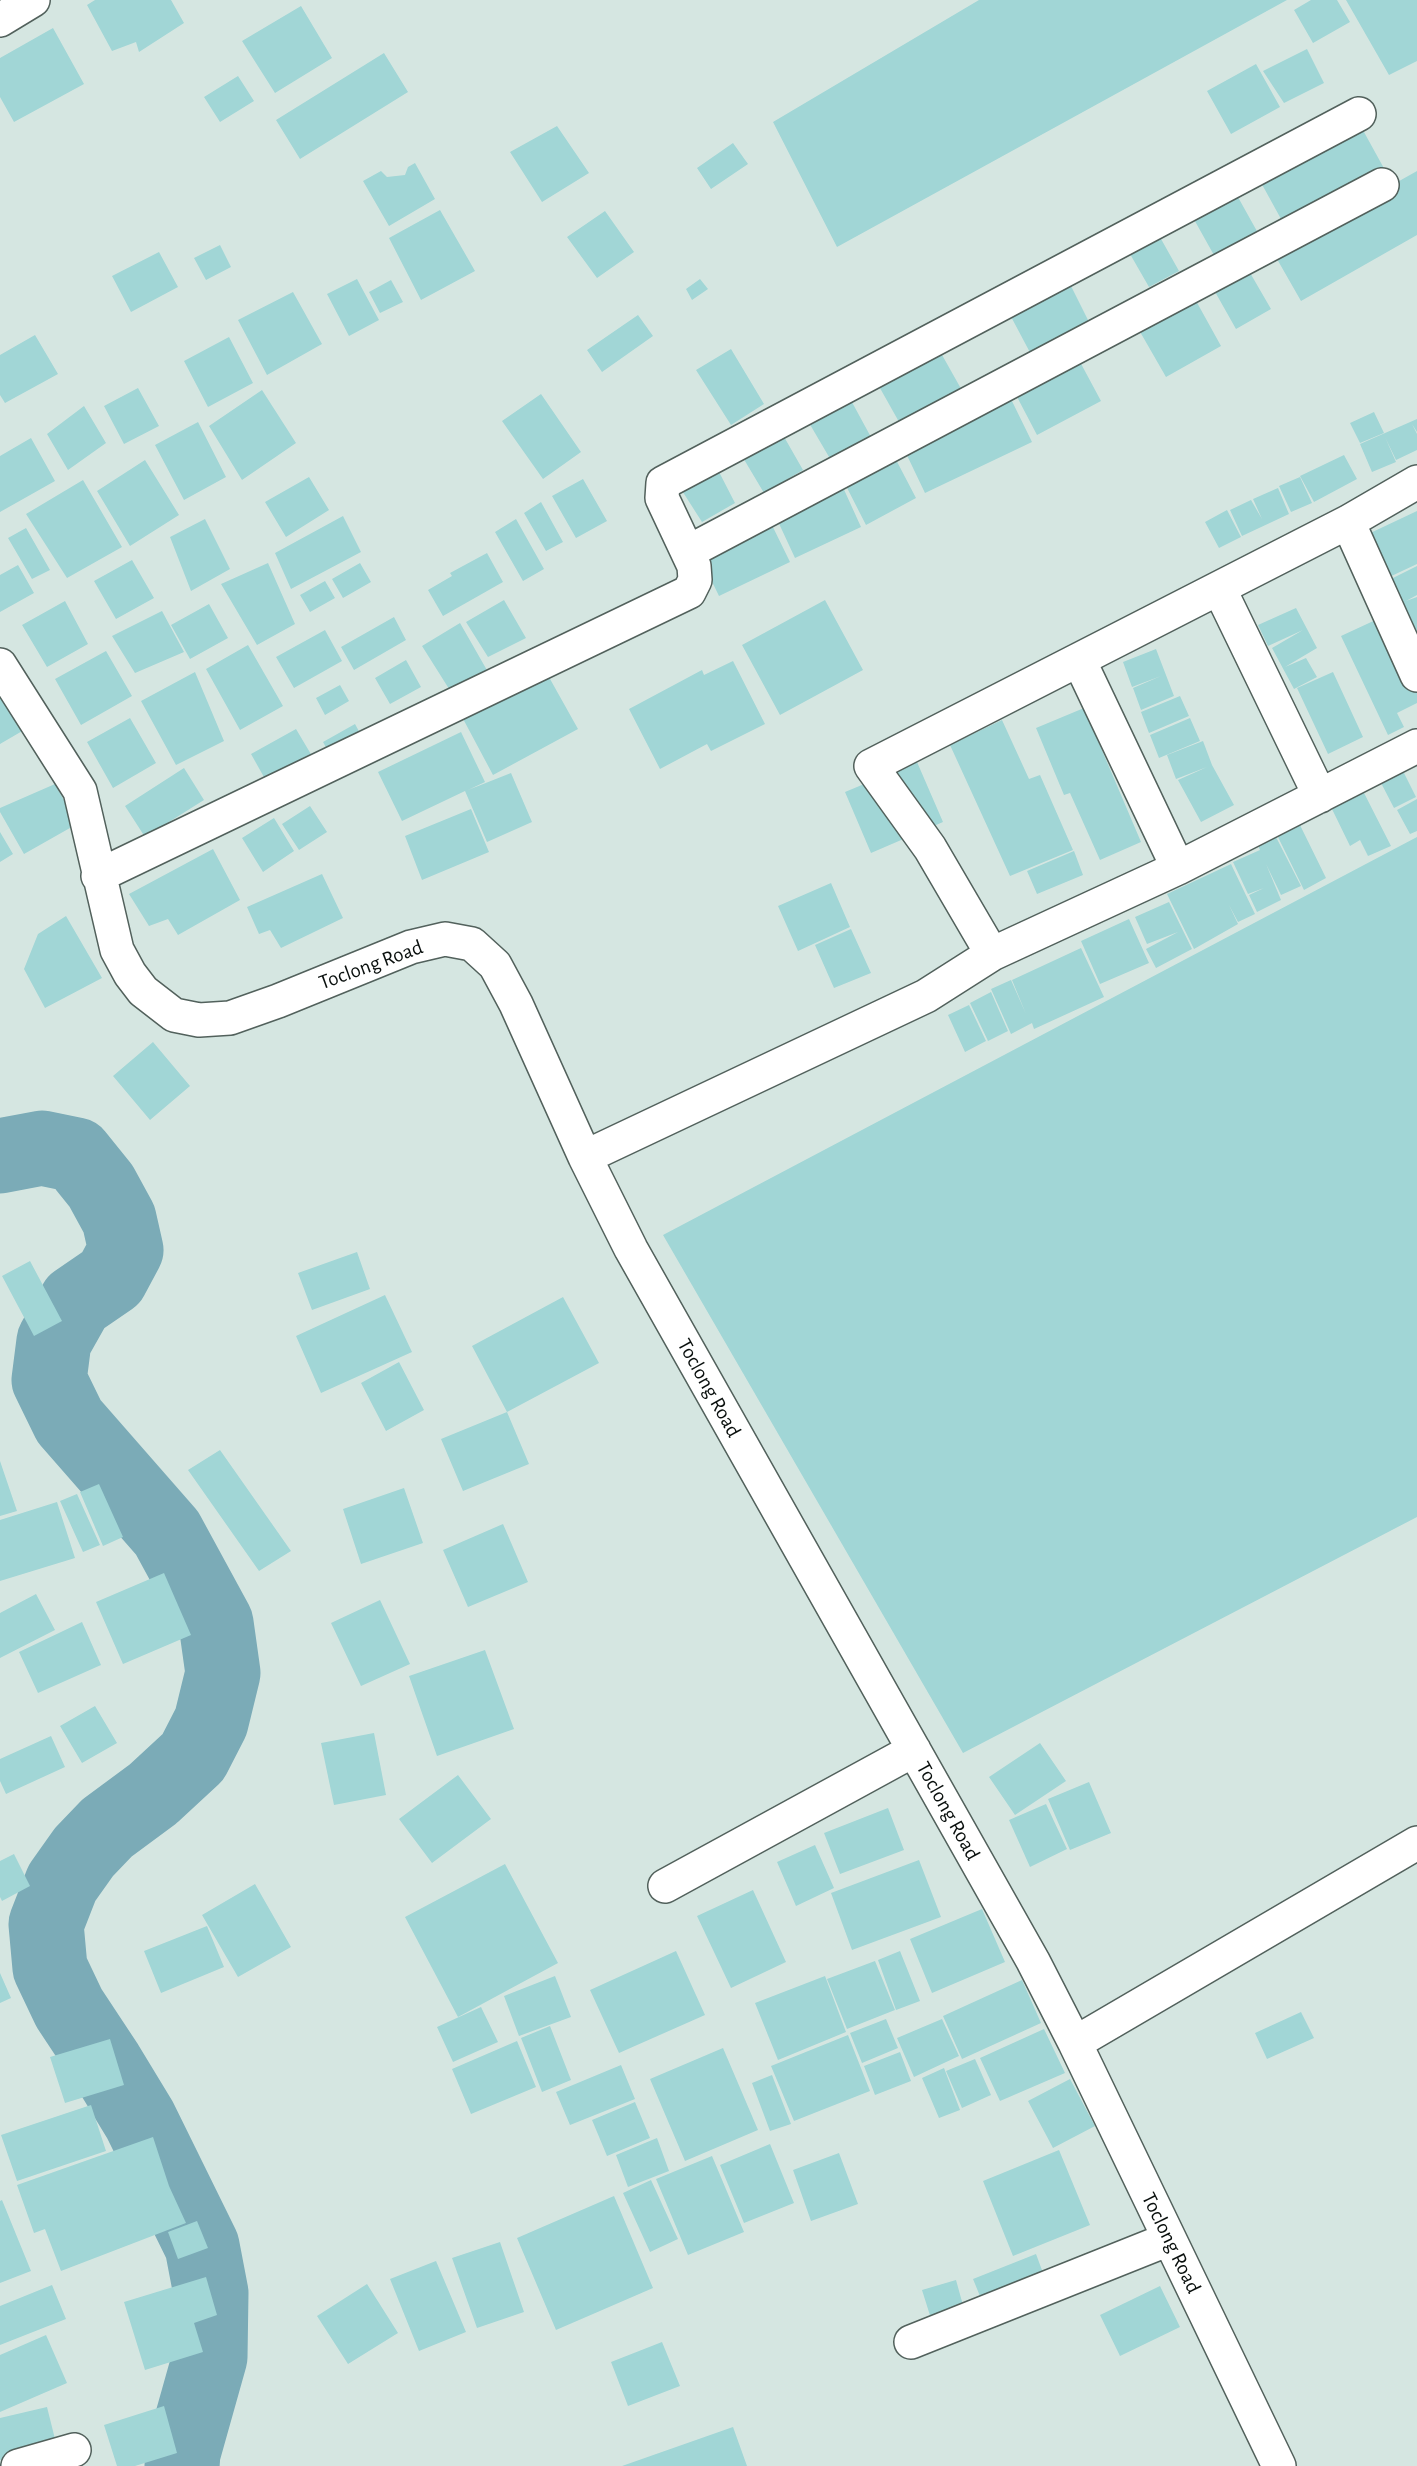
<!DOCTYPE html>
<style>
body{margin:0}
canvas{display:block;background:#d5e6e1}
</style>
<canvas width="1417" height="2466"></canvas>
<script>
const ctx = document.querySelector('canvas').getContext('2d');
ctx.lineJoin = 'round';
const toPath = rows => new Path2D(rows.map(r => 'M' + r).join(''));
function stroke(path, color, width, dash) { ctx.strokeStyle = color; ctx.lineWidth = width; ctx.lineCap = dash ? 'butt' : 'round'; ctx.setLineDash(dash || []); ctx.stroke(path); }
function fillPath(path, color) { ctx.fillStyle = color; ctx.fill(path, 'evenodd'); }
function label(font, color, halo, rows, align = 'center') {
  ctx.font = font + ' "Alegreya Sans",sans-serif'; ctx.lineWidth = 4.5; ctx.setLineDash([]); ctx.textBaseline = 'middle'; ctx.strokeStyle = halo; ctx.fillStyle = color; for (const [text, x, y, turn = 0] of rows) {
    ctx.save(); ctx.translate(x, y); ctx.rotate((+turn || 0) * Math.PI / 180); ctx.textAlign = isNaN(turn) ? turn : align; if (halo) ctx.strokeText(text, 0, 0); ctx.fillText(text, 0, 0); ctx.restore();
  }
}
stroke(toPath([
 [0,1156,42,1148,76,1155,101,1186,119,1219,126,1250,111,1278,76,1302,54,1341,49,1380,69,1421,167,1533,216,1623,223,1673,211,1722,193,1757,153,1794,107,1828,84,1852,62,1883,46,1924,50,1968,69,2008,106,2064,140,2120,202,2246,211,2293,210,2357,183,2453,182,2466]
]), '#7babb7', 75);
fillPath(toPath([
 [95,0,171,0,184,23,139,52,136,42,112,51,87,5],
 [979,0,1287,0,837,247,773,122],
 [1311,0,1337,0,1350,22,1313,43,1294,10],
 [1346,0,1417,0,1417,61,1389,75],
 [301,6,332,58,275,93,242,41],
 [53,28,84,84,14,122,0,97,0,58],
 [1307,49,1324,83,1284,103,1263,71],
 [384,53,408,92,300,159,276,120],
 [1256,64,1280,107,1231,134,1207,91],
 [238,76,254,101,220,122,204,97],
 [1359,123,1386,172,1286,228,1259,179],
 [557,126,589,173,542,202,510,152],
 [733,143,748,164,711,189,697,168],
 [415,163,435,199,389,226,363,181,381,171,387,177,405,175,408,167],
 [1417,171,1417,235,1301,301,1273,252],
 [1234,190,1258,233,1215,257,1191,214],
 [440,210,475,271,421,300,389,238],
 [605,211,634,252,597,278,567,237],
 [1156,230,1179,271,1149,287,1126,247],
 [220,245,231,267,206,280,194,258],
 [159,252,178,287,131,312,112,276],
 [1249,271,1271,309,1236,329,1214,290],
 [357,279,379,320,349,336,327,294],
 [700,279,708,289,692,300,686,289],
 [391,280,403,302,380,313,369,292],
 [1068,280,1093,330,1034,360,1008,311],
 [293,292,322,344,267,375,238,320],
 [1195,299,1221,346,1166,377,1139,330],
 [638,315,653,336,602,372,587,350],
 [35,335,58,374,5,403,0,395,0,355],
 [229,337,253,383,208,407,184,361],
 [937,346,964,394,903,429,876,381],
 [731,349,764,404,731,425,696,370],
 [1079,360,1101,401,1037,435,1015,393],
 [138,388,159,426,124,444,104,406],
 [262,390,296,443,242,480,209,426],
 [847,393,872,439,832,462,805,416],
 [541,394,581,452,543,479,502,421],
 [1009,395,1032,442,925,493,903,447],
 [84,406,106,443,68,470,47,434],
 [1374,412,1384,433,1360,443,1350,423],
 [1417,419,1417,432,1412,424,1417,434,1417,450,1396,460,1385,437,1396,462,1372,472,1360,444],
 [198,422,226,477,184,500,155,445],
 [779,428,803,470,764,493,739,451],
 [31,438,55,481,0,512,0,456],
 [893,454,916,498,866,525,843,480],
 [1344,455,1357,479,1314,502,1300,476],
 [145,460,179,515,130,546,97,491],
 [717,468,735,503,702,522,679,486],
 [309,477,329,510,286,537,265,502],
 [1300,477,1312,503,1291,512,1279,486],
 [583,479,607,521,576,538,552,496],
 [83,480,122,547,67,578,26,514],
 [841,483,861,527,795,558,775,515],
 [1278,488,1289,514,1242,536,1230,510,1251,500,1262,519,1253,499],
 [541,502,563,542,546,551,524,513],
 [1227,510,1241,537,1219,548,1205,522],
 [1417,511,1417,564,1385,579,1364,536],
 [343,516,361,552,291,589,275,553],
 [205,519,230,569,191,591,170,537],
 [516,519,544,569,523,581,495,532],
 [769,519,790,562,719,596,698,553],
 [26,528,50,570,32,579,8,538],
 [487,553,503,582,443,616,428,590,452,576,450,573],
 [132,560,154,598,116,619,94,581],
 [268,563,295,624,257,645,221,584],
 [360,563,371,582,343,598,332,579],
 [18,565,34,593,0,612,0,575],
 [1417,566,1417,595,1406,601,1417,597,1417,641,1383,583],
 [325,581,335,598,310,612,300,595],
 [504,600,526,638,488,657,466,622],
 [825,600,863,670,780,715,742,645],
 [65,601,88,644,47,667,22,625],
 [209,604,228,638,190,659,171,625],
 [1296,608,1317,648,1285,667,1306,658,1317,677,1294,689,1272,648,1303,630,1268,646,1258,625],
 [162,611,184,652,135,673,112,636],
 [394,617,406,640,354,670,341,647],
 [1382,617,1417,691,1417,703,1397,713,1404,727,1388,735,1341,636],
 [460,623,488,672,451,692,422,646],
 [325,630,342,661,294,688,276,657],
 [248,645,283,706,240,730,206,669],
 [1156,649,1174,696,1141,710,1133,688,1161,676,1132,687,1123,662],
 [106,651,132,696,81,725,55,679],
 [406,660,421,687,390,704,375,678],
 [733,661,765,724,711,751,707,744,660,769,629,709,702,670,704,675],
 [545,670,578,729,493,775,461,715],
 [195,672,224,741,176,765,141,701],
 [1333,672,1363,737,1328,754,1297,688],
 [340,685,349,701,325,715,316,698],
 [1180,696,1189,716,1149,733,1141,712],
 [2,697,24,730,0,744,0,698],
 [1084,708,1141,842,1100,860,1070,793,1064,795,1036,728],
 [130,718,156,763,113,788,87,742],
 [1190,718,1200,741,1159,758,1150,735],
 [1002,720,1029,779,1040,775,1073,850,1010,876,950,745],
 [355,724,361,735,329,753,323,742],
 [296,729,315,761,269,786,251,754],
 [461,732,485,782,468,790,511,773,532,822,487,842,465,791,402,821,378,772],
 [1203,741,1212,765,1234,805,1201,822,1178,780,1207,767,1176,779,1167,755],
 [917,762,943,822,871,853,845,792],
 [184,768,204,800,145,837,125,806],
 [1402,769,1416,797,1394,808,1380,781],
 [55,784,77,824,24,854,0,812,0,808],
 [1363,791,1391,846,1368,856,1360,840,1350,846,1331,807],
 [1417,799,1417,831,1410,834,1397,810],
 [310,806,327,832,299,850,282,824],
 [471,809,489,852,422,880,405,836],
 [274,818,294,851,263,872,242,838],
 [1299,823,1326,878,1304,890,1277,835],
 [0,832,13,854,0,862],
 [1276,837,1301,886,1281,895,1266,864,1281,900,1257,912,1249,895,1264,888,1248,894,1233,862,1260,850,1258,845],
 [1417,837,1417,1517,963,1753,663,1235],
 [213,849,240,900,178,935,168,919,149,926,129,894],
 [1074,851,1083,875,1037,894,1027,871],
 [1231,864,1255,914,1238,922,1229,905,1238,924,1194,949,1167,894],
 [322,874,343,918,281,948,270,930,259,934,247,907],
 [831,883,850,927,798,951,778,906],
 [1169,902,1192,949,1156,968,1146,949,1178,932,1147,944,1135,917],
 [66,916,102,978,45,1008,24,969,38,934],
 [1129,919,1149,963,1100,984,1081,941],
 [851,929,871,973,834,988,815,945],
 [1081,948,1104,997,1034,1029,1032,1023,1011,1034,991,989,1011,980,1026,1014,1012,980],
 [991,992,1008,1031,988,1041,970,1003],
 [969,1005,986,1041,965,1052,948,1015],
 [153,1042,190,1086,150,1120,113,1076],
 [357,1252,370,1289,312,1310,298,1273],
 [30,1261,62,1321,34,1336,2,1276],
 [385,1295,412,1352,321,1393,296,1336],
 [563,1297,599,1363,507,1412,472,1346],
 [399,1362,424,1410,386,1431,361,1383],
 [507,1412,529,1464,463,1491,441,1439],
 [220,1450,291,1551,259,1571,188,1470],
 [0,1461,17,1511,0,1516],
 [99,1484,123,1537,103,1546,80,1492],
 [404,1488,423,1543,361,1564,343,1509],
 [77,1494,100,1545,83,1552,60,1501],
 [57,1502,75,1558,0,1581,0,1520],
 [503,1524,528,1582,468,1607,443,1550],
 [164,1573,191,1635,123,1664,96,1602],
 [36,1594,55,1630,0,1658,0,1613],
 [380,1600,410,1664,361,1686,331,1623],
 [82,1622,101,1665,38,1693,19,1652],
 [485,1650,514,1729,437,1756,409,1676],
 [95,1706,117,1743,82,1763,60,1726],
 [374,1733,386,1795,334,1805,321,1743],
 [51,1736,65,1767,6,1794,0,1781,0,1759],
 [1040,1743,1066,1781,1015,1815,989,1777],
 [458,1775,491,1819,432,1863,399,1819],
 [1089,1782,1111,1833,1070,1850,1048,1799],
 [1046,1804,1067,1849,1030,1867,1009,1820],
 [888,1808,904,1850,840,1874,824,1833],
 [815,1845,834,1888,796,1906,777,1862],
 [14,1854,30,1886,2,1901,0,1897,0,1861],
 [919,1860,941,1917,852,1950,831,1893],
 [505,1864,558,1963,458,2017,405,1917],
 [255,1884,291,1947,238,1977,202,1915],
 [753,1890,786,1962,731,1988,697,1916],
 [982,1909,1005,1962,932,1993,910,1939],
 [207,1926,224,1967,161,1993,144,1951],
 [676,1951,705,2015,619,2053,590,1990],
 [900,1951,920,2001,896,2010,878,1960],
 [875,1961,895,2010,847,2029,827,1979],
 [0,1973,11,1998,0,2003],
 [555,1976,571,2017,519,2036,504,1996],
 [825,1976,846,2032,778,2060,755,2003],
 [1022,1980,1041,2023,962,2059,943,2016],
 [481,2007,498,2042,453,2062,437,2027],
 [1301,2012,1314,2038,1267,2059,1255,2033],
 [886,2019,898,2048,862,2063,850,2033],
 [942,2019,959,2056,914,2077,897,2038],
 [550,2026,571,2080,542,2092,521,2038],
 [1044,2029,1065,2073,1000,2101,980,2058],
 [848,2035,870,2091,794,2121,771,2066],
 [110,2039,124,2085,65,2103,50,2057],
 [517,2041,536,2087,471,2114,452,2069],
 [723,2048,758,2130,685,2161,650,2079],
 [900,2052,911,2081,875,2095,864,2066],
 [975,2059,991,2095,962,2108,946,2071],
 [621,2065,635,2099,570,2125,556,2092],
 [944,2068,960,2110,939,2118,922,2078],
 [772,2075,791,2124,770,2131,752,2083],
 [1070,2079,1095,2126,1053,2148,1028,2101],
 [635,2102,650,2138,607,2156,592,2120],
 [91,2105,106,2151,17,2181,1,2135],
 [153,2137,169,2186,186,2223,61,2271,45,2229,34,2233,17,2185],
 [657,2138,669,2171,628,2187,616,2155],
 [770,2144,794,2203,744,2223,720,2165],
 [1059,2150,1090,2225,1013,2256,983,2181],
 [839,2153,858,2204,811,2221,793,2170],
 [712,2156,744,2232,688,2255,656,2179],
 [651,2180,678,2239,650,2252,623,2193],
 [614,2196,653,2288,556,2330,517,2238],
 [2,2200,31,2271,0,2283,0,2201],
 [197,2221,208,2248,178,2259,168,2232],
 [500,2242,524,2312,477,2328,452,2258],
 [1036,2254,1046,2281,984,2306,973,2279],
 [436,2261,466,2332,419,2351,390,2279],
 [206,2277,217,2315,194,2323,203,2352,145,2370,124,2302],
 [956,2280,966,2316,933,2325,922,2290],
 [367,2284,398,2333,348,2364,317,2316],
 [52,2285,66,2319,0,2345,0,2306],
 [1160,2286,1180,2327,1120,2356,1100,2315],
 [46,2335,67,2383,0,2412,0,2355],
 [662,2342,680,2386,628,2406,611,2362],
 [164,2406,177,2453,135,2466,117,2466,104,2425],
 [47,2407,57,2447,0,2460,0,2418],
 [733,2427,747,2466,622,2466]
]), '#a1d6d6');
const minor = toPath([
 [0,20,33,0],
 [1348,522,1417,675],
 [688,552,1382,185],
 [1219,588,1320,796],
 [1079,660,1178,868],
 [0,665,80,791,117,950,130,974,143,991,174,1015,199,1020,230,1018,278,1001,411,947,445,939,472,944,495,965,516,1004,585,1157,631,1249,1033,1961,1075,2043,1279,2466],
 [98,876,689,592,695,580,694,566,662,498,663,483,1359,114],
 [992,954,930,848,871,766,1348,522,1417,482],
 [585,1157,926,996,992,954,1178,868,1417,746],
 [665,1886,914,1750],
 [1075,2043,1417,1843],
 [911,2342,1169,2239],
 [18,2466,74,2450]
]);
stroke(minor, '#52615c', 36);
stroke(minor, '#fff', 33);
label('21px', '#090f0d', '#fff', [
 ["Toclong Road",371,965,-20],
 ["Toclong Road",709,1388,61],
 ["Toclong Road",948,1811,61],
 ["Toclong Road",1171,2243,64]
]);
</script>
